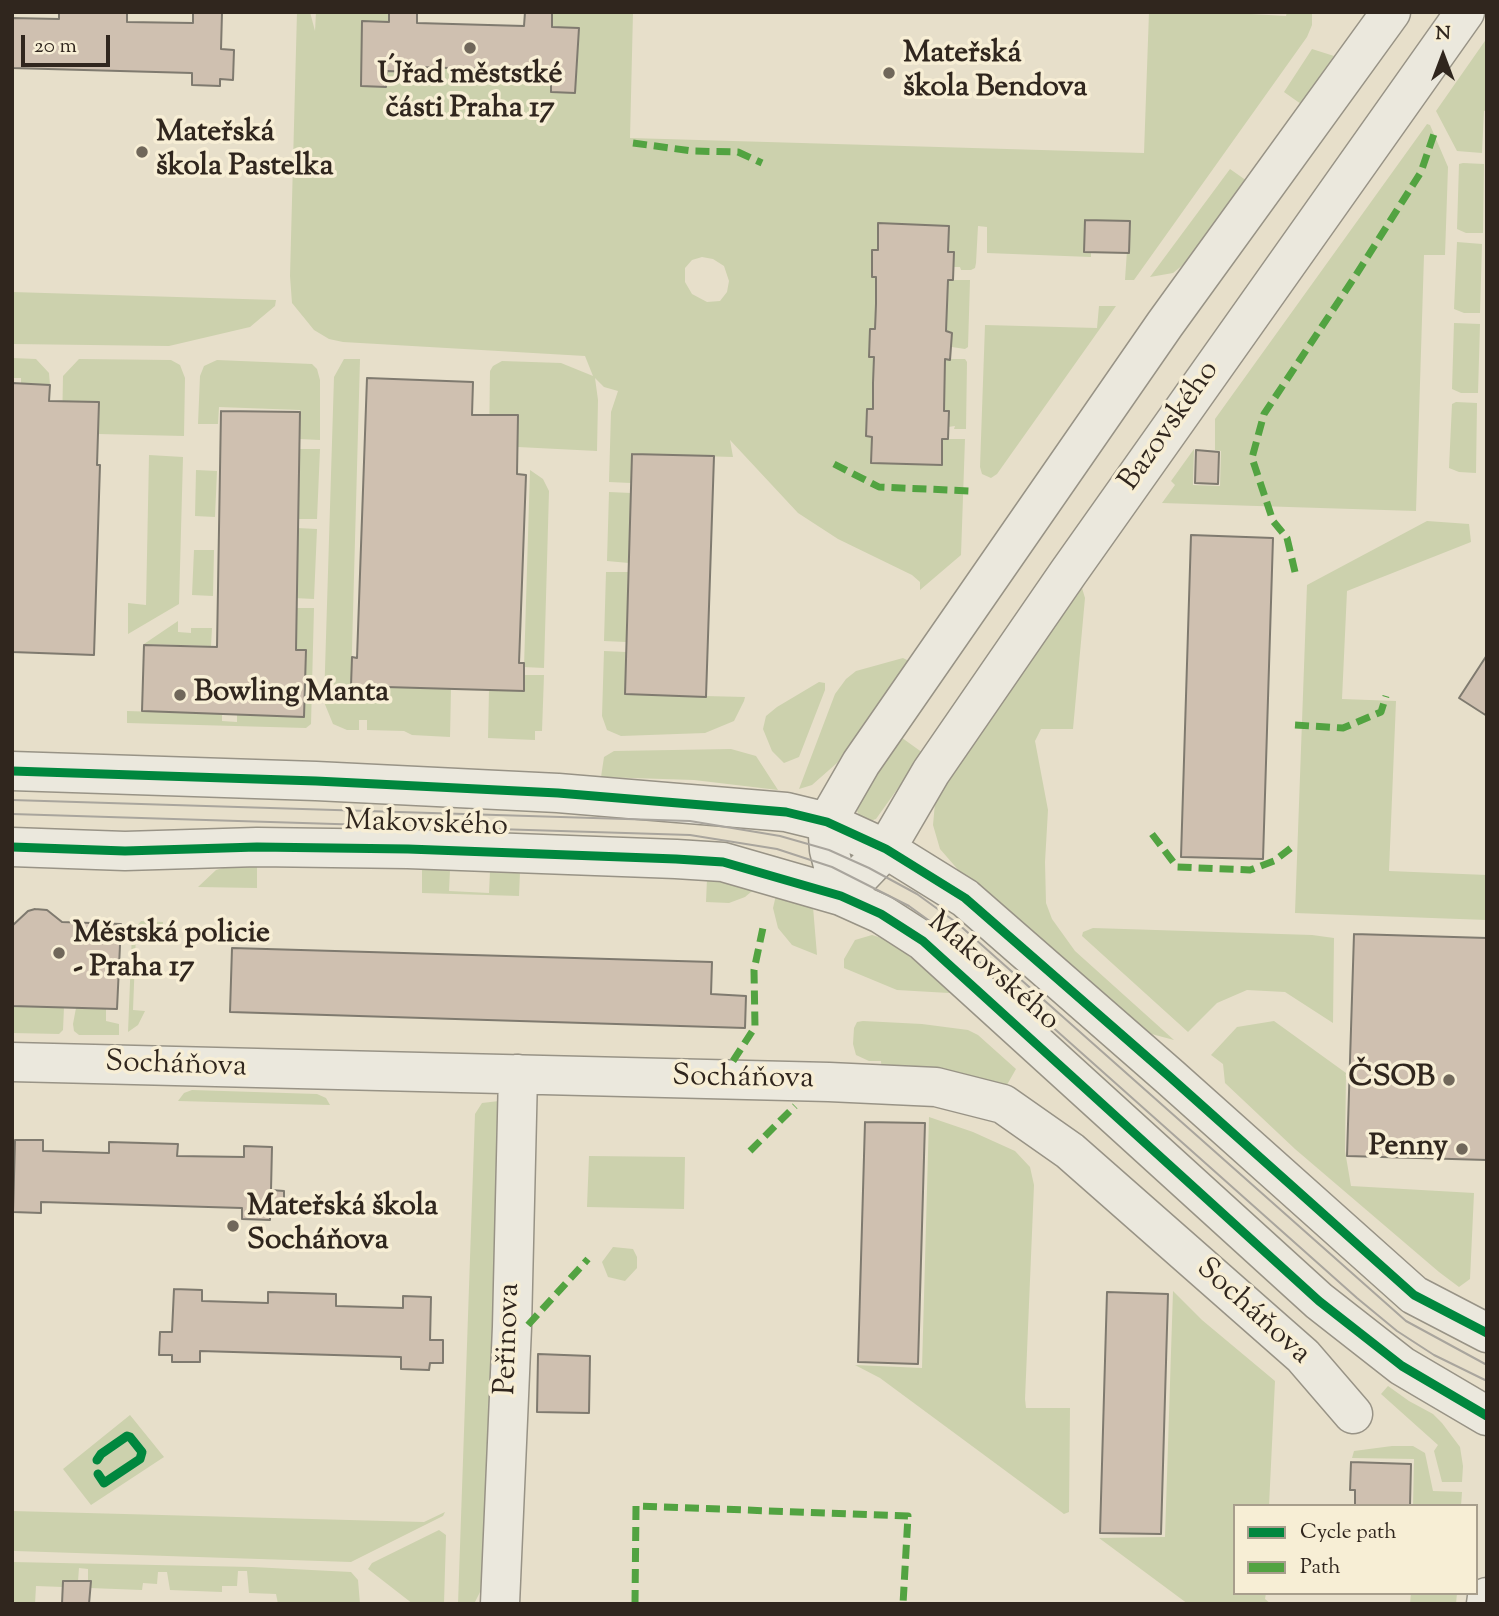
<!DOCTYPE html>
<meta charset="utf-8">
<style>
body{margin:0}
#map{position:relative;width:1499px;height:1616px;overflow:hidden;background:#e7dfca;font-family:"Sorts Mill Goudy",serif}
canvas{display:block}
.frame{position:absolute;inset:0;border:14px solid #30261e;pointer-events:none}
.legend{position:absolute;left:1233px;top:1504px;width:245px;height:91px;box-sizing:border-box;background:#f7eed5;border:2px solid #a79e8c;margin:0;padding:9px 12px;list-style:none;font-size:21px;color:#30261e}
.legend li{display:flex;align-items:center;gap:14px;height:35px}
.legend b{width:35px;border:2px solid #a79e8c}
.north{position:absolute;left:1408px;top:21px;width:70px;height:70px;-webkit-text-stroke:5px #f7eed5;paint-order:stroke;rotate:0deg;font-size:19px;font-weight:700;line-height:28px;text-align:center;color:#30261e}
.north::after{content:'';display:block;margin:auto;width:24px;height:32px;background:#30261e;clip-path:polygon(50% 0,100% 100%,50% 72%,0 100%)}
.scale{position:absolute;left:21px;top:35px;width:89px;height:32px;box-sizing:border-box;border:4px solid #30261e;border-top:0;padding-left:9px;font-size:21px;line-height:24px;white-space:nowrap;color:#30261e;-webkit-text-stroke:5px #f7eed5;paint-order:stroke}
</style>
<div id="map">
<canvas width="1499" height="1616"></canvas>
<div class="frame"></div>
<ul class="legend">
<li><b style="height:9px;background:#00873e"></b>Cycle path</li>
<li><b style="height:9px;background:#52a341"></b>Path</li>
</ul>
<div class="north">N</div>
<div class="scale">20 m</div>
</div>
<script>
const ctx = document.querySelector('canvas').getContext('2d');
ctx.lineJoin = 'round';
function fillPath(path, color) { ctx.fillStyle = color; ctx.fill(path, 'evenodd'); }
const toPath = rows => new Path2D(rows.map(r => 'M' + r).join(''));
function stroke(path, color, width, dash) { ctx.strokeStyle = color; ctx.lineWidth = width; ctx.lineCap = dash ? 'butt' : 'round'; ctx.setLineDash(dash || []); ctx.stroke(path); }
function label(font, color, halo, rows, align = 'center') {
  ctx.font = font + ' "Sorts Mill Goudy",serif'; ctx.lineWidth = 7; ctx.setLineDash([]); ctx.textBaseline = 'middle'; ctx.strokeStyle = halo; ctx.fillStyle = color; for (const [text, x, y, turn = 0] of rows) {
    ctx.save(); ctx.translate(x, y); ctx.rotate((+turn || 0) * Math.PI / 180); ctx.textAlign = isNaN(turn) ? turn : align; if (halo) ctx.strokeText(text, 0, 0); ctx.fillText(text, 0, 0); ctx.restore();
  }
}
fillPath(toPath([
 [297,12,310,12,315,31,316,12,389,12,389,22,362,22,361,70,415,72,415,67,523,70,523,76,551,76,551,92,574,93,579,28,552,27,552,12,633,12,630,138,1144,153,1149,12,1216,12,1286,16,1287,12,1312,12,1312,25,1307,37,1134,280,1125,280,1129,221,1085,220,1084,252,1091,252,1091,257,987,253,987,227,978,226,976,263,975,268,971,270,961,270,960,267,953,267,948,252,949,226,879,224,878,250,872,250,872,277,877,277,876,329,870,330,869,357,874,357,873,409,867,409,866,436,872,437,871,463,941,465,942,439,965,439,961,555,920,590,920,582,912,575,838,539,798,513,730,440,733,457,632,454,631,483,609,482,611,412,618,391,604,387,595,378,598,400,597,451,518,447,518,415,489,446,490,371,493,366,502,361,561,363,593,376,585,356,343,342,329,339,314,330,292,303,290,276],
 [702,257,713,259,724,266,729,281,727,292,720,301,707,302,692,294,685,282,685,268,692,260],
 [1487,38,1487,110,1484,111,1482,153,1457,151,1436,111],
 [1312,49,1334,56,1301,104,1284,92],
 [1427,124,1430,125,1448,167,1445,255,1424,255,1416,511,1162,503,1175,485,1171,481,1194,449,1193,485,1220,486,1221,451,1215,450,1215,419],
 [1463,163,1484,164,1483,233,1466,233,1457,229,1459,164],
 [1230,169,1247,181,1189,260,1173,273,1150,277],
 [1457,242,1482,244,1480,313,1464,313,1454,309],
 [948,280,970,280,968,347,965,349,952,347,952,333,946,331],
 [12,292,276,300,275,306,250,327,169,346,12,344],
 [1099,306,1116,306,997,474,991,478,982,474,980,467,985,325,1097,328],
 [1454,323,1480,324,1478,393,1461,393,1452,389],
 [12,358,36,359,49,373,50,385,21,384,21,378,12,378],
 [79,359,171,360,180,365,185,378,184,436,98,434,99,402,76,402,62,427,63,376],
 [344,359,360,359,351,685,451,689,450,737,412,735,404,731,367,730,367,720,359,720,359,730,347,730,333,724,324,702,334,377],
 [945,359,965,359,967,362,966,429,954,429,955,426,948,427,949,411,943,411],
 [217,360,312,364,317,369,320,380,320,440,299,439,300,410,219,407,218,424,198,424,200,376,204,366],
 [1456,402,1477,403,1476,473,1459,472,1449,468,1452,404],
 [299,449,320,449,317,519,297,519],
 [149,455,183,457,179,604,128,634,128,603,146,605],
 [196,470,217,471,215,517,195,516],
 [530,470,543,479,549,491,544,668,524,667],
 [609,492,631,493,629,563,607,561],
 [1427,521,1469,524,1471,542,1347,591,1342,699,1396,701,1389,871,1487,875,1487,920,1295,913,1307,585],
 [297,528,317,529,314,599,294,598],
 [194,550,214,550,213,596,192,595],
 [606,572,628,572,626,642,604,641],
 [1082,588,1085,598,1073,729,1041,729,1035,741,1048,810,1045,862,1046,903,1052,919,1075,951,1174,1040,1144,1032,1023,924,960,872,940,849,933,825,935,803,945,781],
 [294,608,314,608,311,724,306,728,127,723,127,711,222,714,222,721,237,722,237,714,304,717,306,650,293,649],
 [178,621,178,632,191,633,191,628,212,628,211,646,144,644],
 [604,651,626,652,625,694,745,697,744,701,734,721,705,733,621,736,607,730,602,716],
 [903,658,909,661,837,763,812,785,799,789,835,694,846,679,856,671],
 [524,675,544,675,542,731,535,731,535,740,488,738,489,690,523,691],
 [819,682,825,683,825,690,799,757,784,763,772,751,763,729,766,716,777,707],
 [898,735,923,753,876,819,870,821,860,817,857,811,864,787],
 [731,749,756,756,778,790,694,780,601,777,604,757,614,751],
 [240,863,257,864,257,888,198,887,216,870],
 [422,869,450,870,449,891,489,893,490,871,520,872,519,896,422,893],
 [707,879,758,886,745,897,729,903,706,902],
 [777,891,813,907,817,955,792,945,778,928,773,908],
 [141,921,163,922,162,935,136,934,133,1010,145,1011,138,1025,128,1032,132,932],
 [1093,928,1312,935,1334,938,1333,1023,1285,992,1247,990,1217,1003,1188,1032,1082,936,1083,932],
 [872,935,885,939,904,952,951,991,949,993,897,990,844,968,844,959,855,940],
 [12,1006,64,1007,63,1030,59,1034,12,1033],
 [76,1008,106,1008,106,1021,119,1024,119,1035,79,1035,74,1031,73,1024],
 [863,1021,922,1024,968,1030,978,1035,1016,1069,1004,1090,882,1073,881,1061,869,1061,856,1055,853,1044,854,1028,857,1022],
 [1274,1021,1346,1073,1345,1151,1351,1186,1474,1193,1470,1279,1459,1287,1439,1272,1295,1149,1225,1083,1223,1064,1211,1055,1237,1027],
 [192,1090,317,1094,326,1098,330,1105,178,1101,184,1093],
 [499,1101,493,1566,474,1604,458,1604,475,1114,482,1103],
 [929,1117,973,1132,1015,1151,1030,1167,1034,1185,1025,1399,1026,1408,1070,1408,1069,1512,1064,1514,880,1378,855,1365,922,1368],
 [589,1156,685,1157,684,1209,587,1207],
 [613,1247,633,1249,637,1257,637,1268,625,1281,608,1277,602,1262],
 [1173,1291,1202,1320,1275,1381,1269,1506,1235,1506,1235,1593,1266,1593,1265,1599,1271,1604,1188,1604,1099,1538,1165,1537],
 [1388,1386,1409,1401,1433,1414,1442,1423,1460,1447,1463,1466,1462,1482,1442,1482,1434,1451,1438,1445,1381,1394],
 [130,1415,164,1457,91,1505,63,1469],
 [1392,1446,1413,1446,1425,1453,1433,1491,1462,1492,1461,1506,1413,1506,1414,1459,1352,1458,1354,1451],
 [12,1511,424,1522,445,1512,443,1516,351,1562,15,1551,12,1550],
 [439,1530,446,1535,444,1604,413,1604,368,1569,372,1563],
 [12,1562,252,1567,351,1572,358,1580,360,1604,278,1604,276,1594,249,1593,247,1571,238,1571,237,1586,222,1586,222,1592,170,1590,167,1572,158,1572,157,1584,143,1583,142,1590,90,1588,88,1581,88,1569,79,1568,78,1581,63,1581,63,1587,36,1586,35,1604,12,1604],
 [1411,1593,1457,1593,1456,1604,1410,1604]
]), '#ccd1ad');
const building = toPath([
 [59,12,127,12,127,22,193,23,193,12,222,13,221,49,234,50,233,80,220,79,220,86,192,85,192,73,12,68,12,18,59,19,59,12],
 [389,12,417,12,417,23,524,26,525,12,552,12,552,27,579,28,575,93,551,92,551,76,523,76,523,70,415,67,415,72,387,71,386,87,361,86,362,21,389,22,389,12],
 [1085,220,1130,221,1129,253,1084,252,1085,220],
 [878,223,949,226,948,252,954,252,953,280,948,280,946,331,952,333,950,360,945,359,944,411,949,411,948,439,942,439,942,465,871,463,872,437,866,436,867,409,873,409,873,383,874,357,869,357,870,329,875,329,876,304,876,277,872,277,872,250,878,250,878,223],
 [367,378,473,382,472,415,518,415,517,474,526,475,519,663,524,663,524,691,351,686,352,657,357,658,367,378],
 [12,383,50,385,49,401,99,402,97,465,100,465,94,655,12,652,12,383],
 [221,411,300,412,296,650,306,650,304,717,142,711,144,645,217,647,221,411],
 [1196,450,1219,452,1218,484,1195,483,1196,450],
 [632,454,714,456,706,697,625,694,632,454],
 [1191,535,1273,538,1263,859,1181,857,1191,535],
 [1487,655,1487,716,1459,698,1487,655],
 [35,909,47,910,62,922,121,924,117,1009,12,1006,12,926,28,911,35,909],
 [1354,934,1487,938,1487,1160,1347,1156,1354,934],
 [232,948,712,962,711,994,746,996,745,1028,230,1012,232,948],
 [865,1122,925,1123,918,1364,858,1362,865,1122],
 [15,1140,43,1140,43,1151,109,1153,109,1142,178,1144,177,1156,244,1157,244,1146,272,1147,271,1190,284,1191,284,1214,270,1213,270,1220,242,1219,242,1208,41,1202,41,1213,13,1212,15,1140],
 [174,1289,202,1290,202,1301,268,1303,268,1292,336,1294,336,1306,403,1308,403,1296,431,1297,430,1340,443,1340,443,1363,430,1363,429,1370,401,1369,401,1357,200,1351,200,1362,172,1362,172,1355,159,1355,160,1332,172,1332,174,1289],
 [1107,1292,1168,1294,1161,1534,1100,1533,1107,1292],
 [538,1354,590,1356,589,1413,537,1412,538,1354],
 [1351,1462,1411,1464,1410,1506,1355,1506,1355,1490,1350,1490,1351,1462],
 [63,1581,91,1581,89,1604,62,1604,63,1581]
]);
fillPath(building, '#cfc0b0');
stroke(building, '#7f7a6f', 2);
const minor = toPath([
 [12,771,316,781,558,793,786,812,827,822,886,849,965,898,1170,1077,1414,1295,1487,1333],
 [827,822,861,763,1165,324,1391,12],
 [827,822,829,850,841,896],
 [12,847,125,851,257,847,408,849,676,859,723,862,841,896,881,914,923,941,1319,1301,1402,1366,1487,1416],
 [841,896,886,849,931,772,1068,573,1465,12],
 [12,1062,829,1082,936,1087,1003,1104,1070,1151,1303,1356,1353,1414],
 [500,1604,512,1327,518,1074],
 [1486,1604,1487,1597]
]);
stroke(minor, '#989386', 41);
stroke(minor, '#ebe8dd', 38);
stroke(toPath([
 [12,800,690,821,780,836,829,850,869,868,917,894,957,923,1406,1321,1487,1365],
 [12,814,690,835,777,849,832,867,909,906,949,935,1357,1298,1397,1331,1434,1355,1487,1381]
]), '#a9a59d', 2);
stroke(toPath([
 [633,143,692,151,738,152,762,163],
 [834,464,879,487,971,491],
 [1295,572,1287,538,1273,521,1252,458,1264,414,1356,275,1421,172,1436,128],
 [1295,725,1343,728,1381,712,1386,696],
 [1152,834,1177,867,1250,870,1274,861,1291,848],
 [733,1061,755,1027,754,970,764,923],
 [750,1151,795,1106],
 [528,1325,588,1259],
 [635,1604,636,1506,908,1516,903,1604]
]), '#52a341', 7, [14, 7]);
stroke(toPath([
 [12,771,316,781,558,793,786,812,827,822,886,849,965,898,1170,1077,1414,1295,1487,1333],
 [12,847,125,851,257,847,408,849,676,859,723,862,841,896,881,914,923,941,1319,1301,1402,1366,1487,1416],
 [97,1460,101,1454,127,1436,130,1437,142,1452,140,1459,104,1483,98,1474]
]), '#00873e', 9);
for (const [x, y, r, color] of [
 [470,48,7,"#70675a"],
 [889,73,7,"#70675a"],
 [142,152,7,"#70675a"],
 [180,695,7,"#70675a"],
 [59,953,7,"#70675a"],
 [1449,1080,7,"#70675a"],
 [1462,1149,7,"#70675a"],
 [233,1226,7,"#70675a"]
]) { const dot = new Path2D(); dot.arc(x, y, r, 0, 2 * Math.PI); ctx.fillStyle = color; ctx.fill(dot); stroke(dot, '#f7eed5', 2.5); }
label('bold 30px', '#30261e', '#f7eed5', [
 ["Mateřská",903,56],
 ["škola Bendova",903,90],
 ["Úřad měststké",470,77,"center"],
 ["části Praha 17",470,111,"center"],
 ["Mateřská",156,135],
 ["škola Pastelka",156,169],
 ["Bowling Manta",194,695],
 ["Městská policie",73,936],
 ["- Praha 17",73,970],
 ["ČSOB",1435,1080,"right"],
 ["Penny",1448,1149,"right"],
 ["Mateřská škola",247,1209],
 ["Socháňova",247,1243]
], 'left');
label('30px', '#30261e', '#f7eed5', [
 ["Bazovského",1171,427,-55],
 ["Makovského",426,826,2],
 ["Makovského",992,973,41],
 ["Socháňova",176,1067,2],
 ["Socháňova",743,1080,1],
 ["Socháňova",1252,1313,42],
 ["Peřinova",510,1339,-88]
]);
</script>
